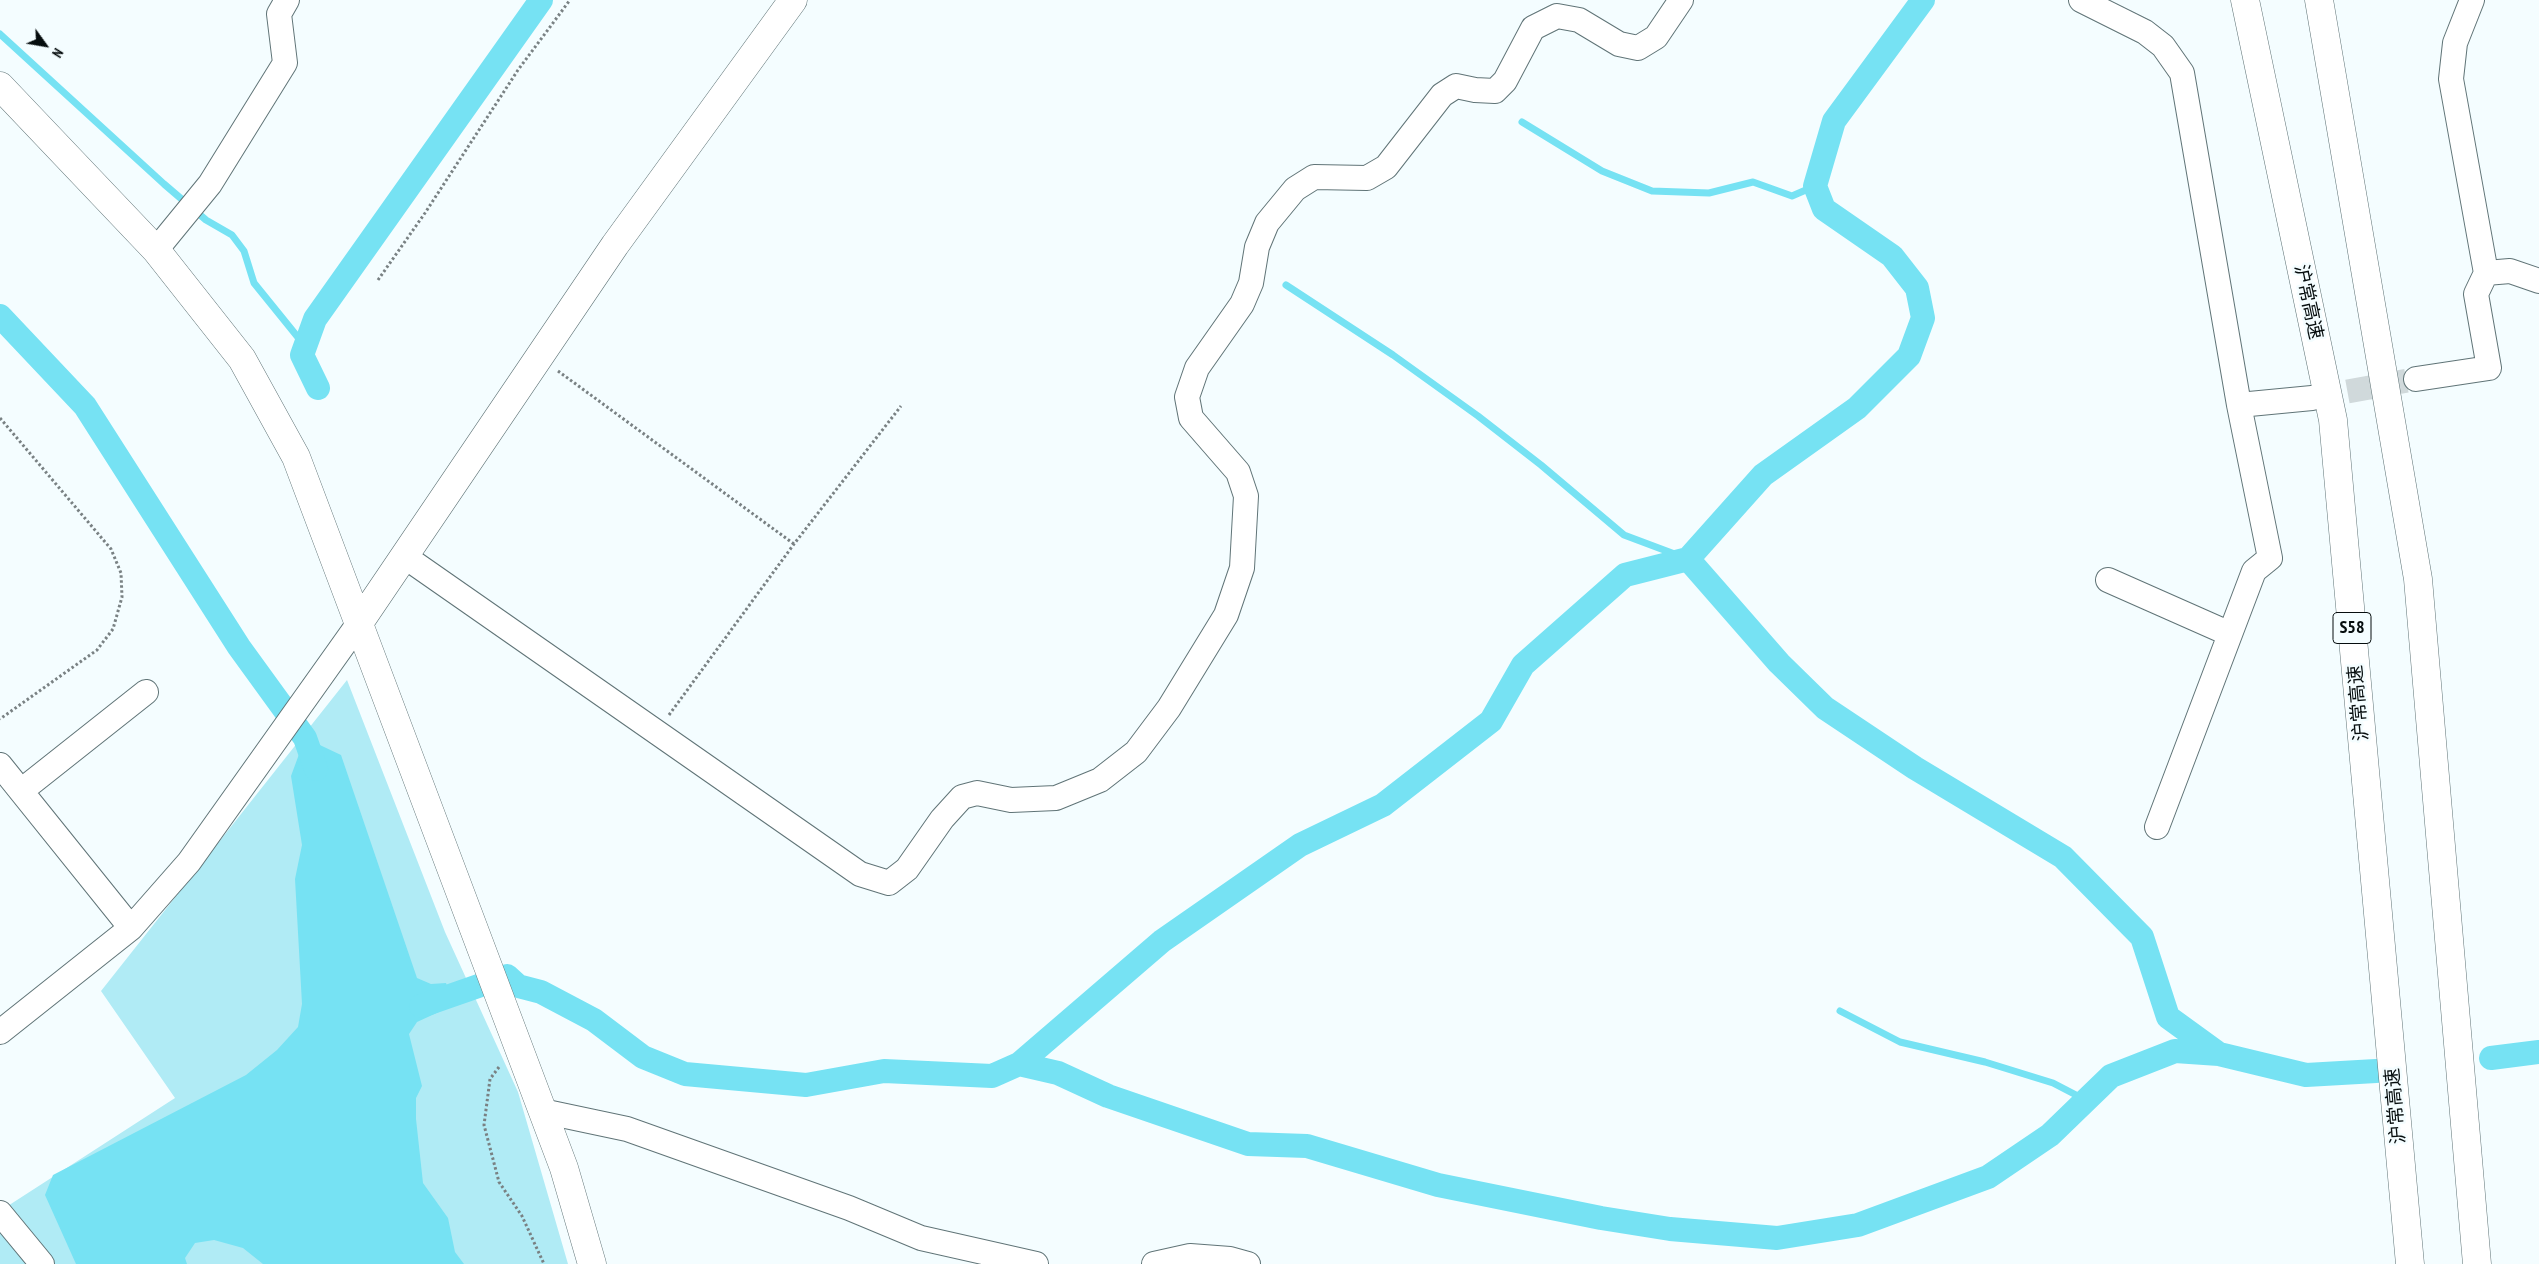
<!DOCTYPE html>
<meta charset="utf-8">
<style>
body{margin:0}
#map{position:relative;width:2539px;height:1264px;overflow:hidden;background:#f4fdff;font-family:"PT Sans Narrow",sans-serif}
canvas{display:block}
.north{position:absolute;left:20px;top:20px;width:50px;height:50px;-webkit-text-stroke:4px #f4fdff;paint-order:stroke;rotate:122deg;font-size:14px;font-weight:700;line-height:20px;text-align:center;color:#060d0e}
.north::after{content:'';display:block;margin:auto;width:18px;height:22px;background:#060d0e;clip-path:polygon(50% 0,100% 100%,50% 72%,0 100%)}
</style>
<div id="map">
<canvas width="2539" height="1264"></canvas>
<div class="north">N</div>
</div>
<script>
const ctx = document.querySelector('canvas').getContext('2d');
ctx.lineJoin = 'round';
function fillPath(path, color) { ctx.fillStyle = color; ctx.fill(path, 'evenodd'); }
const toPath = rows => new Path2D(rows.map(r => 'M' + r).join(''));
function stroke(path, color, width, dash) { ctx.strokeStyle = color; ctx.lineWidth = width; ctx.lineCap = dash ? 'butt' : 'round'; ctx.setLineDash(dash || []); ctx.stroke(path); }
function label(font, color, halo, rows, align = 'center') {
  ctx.font = font + ' "PT Sans Narrow","Noto Sans SC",sans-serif'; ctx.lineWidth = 5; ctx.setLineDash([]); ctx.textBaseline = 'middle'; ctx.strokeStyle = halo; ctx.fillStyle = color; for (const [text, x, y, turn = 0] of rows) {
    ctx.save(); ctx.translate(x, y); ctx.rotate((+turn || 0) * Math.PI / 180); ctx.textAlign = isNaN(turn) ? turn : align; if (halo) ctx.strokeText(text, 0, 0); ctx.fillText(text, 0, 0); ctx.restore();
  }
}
fillPath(toPath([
 [347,680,445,932,518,1092,568,1264,0,1264,0,1211,175,1098,101,991]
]), '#b0ebf5');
fillPath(toPath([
 [305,738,341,755,417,978,431,984,446,983,454,1005,417,1022,409,1034,422,1086,416,1098,416,1119,423,1183,448,1218,455,1252,464,1264,263,1264,243,1248,214,1240,195,1243,185,1258,187,1264,76,1264,45,1195,53,1175,246,1075,277,1050,298,1027,302,1004,295,879,302,845,291,776]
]), '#76e2f3');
stroke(toPath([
 [0,34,164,184,206,220,232,235,244,251,254,283,305,346],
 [1522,122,1602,171,1652,191,1709,193,1753,182,1792,196,1815,186],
 [1286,285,1393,355,1478,416,1541,465,1624,535,1688,559],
 [1840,1011,1900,1042,1985,1062,2053,1083,2078,1096,2080,1107]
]), '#76e2f3', 7);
stroke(toPath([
 [1923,0,1834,121,1815,186,1824,209,1892,256,1917,288,1923,318,1909,356,1857,408,1763,475,1688,559,1779,663,1825,708,1915,768,2063,857,2142,937,2168,1017,2219,1054,2306,1075,2376,1071],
 [0,316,85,406,239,647,305,738,316,769],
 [318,388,302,355,315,319,541,0],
 [421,1006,507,976,518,986,541,992,594,1020,643,1057,685,1074,806,1085,884,1071,992,1076,1019,1064,1162,941,1300,845,1383,805,1491,721,1523,665,1625,575,1688,559],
 [2491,1058,2539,1052],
 [1019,1064,1058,1073,1108,1096,1248,1144,1307,1146,1438,1185,1601,1218,1670,1229,1777,1238,1858,1225,1988,1177,2050,1135,2111,1076,2175,1051,2219,1054]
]), '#76e2f3', 24);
stroke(toPath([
 [2312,398,2416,379]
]), '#d0d9db', 24, [24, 12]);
const minor = toPath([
 [2081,0,2145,32,2163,46,2182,73,2239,405,2312,398],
 [2472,0,2455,43,2451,79,2486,273],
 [156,250,210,184,285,63,279,14,287,0],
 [2416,379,2489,368,2476,294,2486,273,2510,271,2539,281],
 [404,556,860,874,889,883,907,869,942,819,962,797,977,793,1011,800,1056,798,1100,780,1136,752,1169,708,1226,615,1242,568,1246,496,1238,472,1191,418,1187,397,1197,368,1242,304,1251,283,1257,247,1267,223,1295,189,1314,177,1367,178,1386,167,1442,95,1456,86,1475,90,1495,91,1505,81,1533,28,1557,16,1579,20,1619,44,1638,48,1656,37,1681,0],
 [2108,580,2230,634],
 [0,765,131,928],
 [21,791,146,692],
 [2157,827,2254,571,2270,558,2239,405],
 [0,1032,131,928,189,862,359,623],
 [542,1111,627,1129,849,1208,921,1238,1036,1264],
 [0,1213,42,1264],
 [1154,1264,1190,1256,1230,1259,1248,1264]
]);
const major = toPath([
 [0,86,156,250,242,359,296,457,564,1168,592,1264],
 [359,623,615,245,793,0]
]);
const highway = toPath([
 [2245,0,2333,420,2410,1264],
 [2319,0,2418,579,2477,1264]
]);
stroke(minor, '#607477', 26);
stroke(major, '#607477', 29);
stroke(highway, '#607477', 29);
stroke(toPath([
 [378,280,425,213,518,70,570,0],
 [558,371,794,544],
 [0,418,111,549,121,573,122,597,113,629,97,650,0,719],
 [669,715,794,544,901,406],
 [499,1067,490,1079,484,1125,499,1182,522,1216,544,1264]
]), '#798183', 3, [2.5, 2.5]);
stroke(minor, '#fff', 24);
stroke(major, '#fff', 28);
stroke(highway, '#fff', 28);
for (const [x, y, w] of [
 [2352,628,38]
]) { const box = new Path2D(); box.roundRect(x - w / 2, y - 15.5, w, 31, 4); ctx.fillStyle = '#f4fdff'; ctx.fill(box); stroke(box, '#060d0e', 1); }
label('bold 18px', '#060d0e', null, [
 ["S58",2352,628]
]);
label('19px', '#060d0e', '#f4fdff', [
 ["沪常高速",2308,302,78],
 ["沪常高速",2359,703,-95],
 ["沪常高速",2396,1106,-95]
]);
</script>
